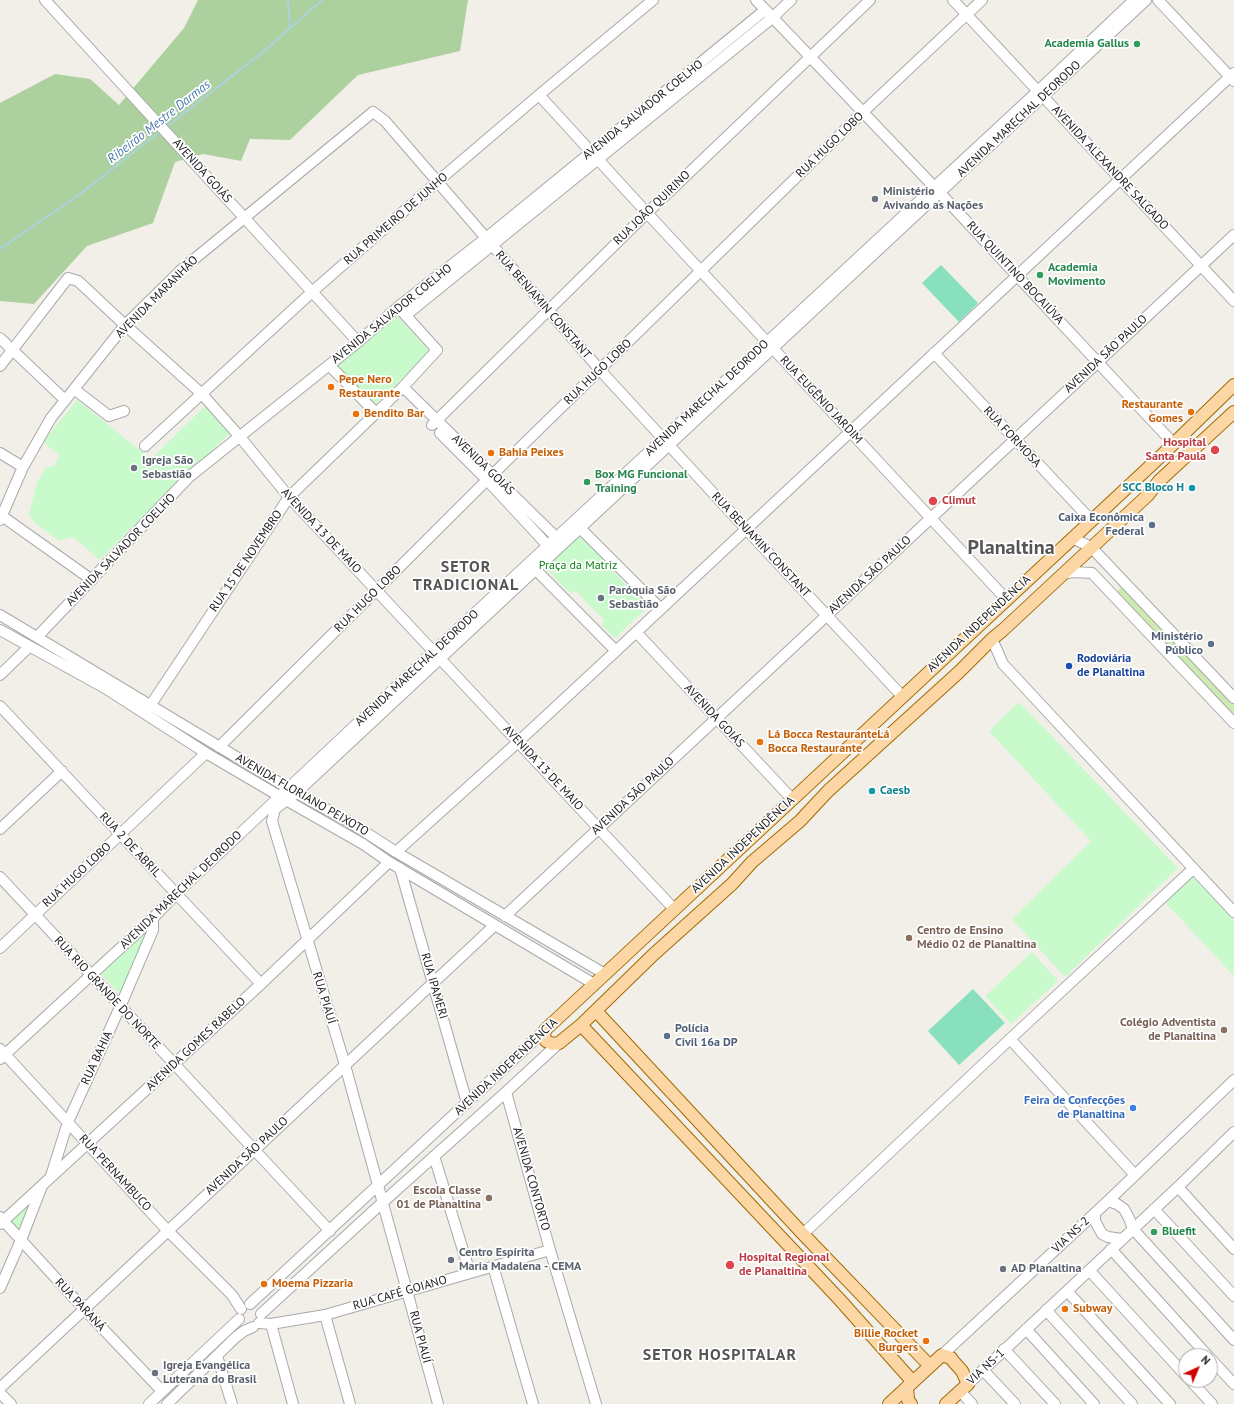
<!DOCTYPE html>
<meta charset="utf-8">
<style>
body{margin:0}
#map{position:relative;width:1234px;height:1404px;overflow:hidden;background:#f2efe9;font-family:"PT Sans",sans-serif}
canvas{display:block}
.north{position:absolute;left:1178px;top:1348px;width:40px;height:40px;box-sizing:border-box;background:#fff;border:1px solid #a7a7a7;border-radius:50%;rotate:44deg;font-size:11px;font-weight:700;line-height:16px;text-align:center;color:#222}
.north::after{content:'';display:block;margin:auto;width:14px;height:18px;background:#d40000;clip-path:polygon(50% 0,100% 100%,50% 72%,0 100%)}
</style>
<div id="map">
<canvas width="1234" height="1404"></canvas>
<div class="north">N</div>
</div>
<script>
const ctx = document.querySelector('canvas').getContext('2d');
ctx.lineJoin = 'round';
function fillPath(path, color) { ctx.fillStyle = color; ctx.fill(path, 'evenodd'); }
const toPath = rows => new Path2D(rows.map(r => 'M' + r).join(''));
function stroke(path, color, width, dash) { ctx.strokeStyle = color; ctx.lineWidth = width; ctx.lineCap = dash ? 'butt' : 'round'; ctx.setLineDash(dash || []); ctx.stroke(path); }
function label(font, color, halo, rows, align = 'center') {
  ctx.font = font + ' "PT Sans",sans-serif'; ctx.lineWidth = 3.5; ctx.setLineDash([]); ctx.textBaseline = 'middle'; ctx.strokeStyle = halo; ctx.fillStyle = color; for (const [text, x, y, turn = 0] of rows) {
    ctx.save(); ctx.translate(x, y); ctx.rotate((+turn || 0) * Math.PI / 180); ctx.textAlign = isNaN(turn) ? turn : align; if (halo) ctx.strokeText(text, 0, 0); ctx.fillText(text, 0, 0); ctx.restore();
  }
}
fillPath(toPath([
 [1123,586,1234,702,1234,716,1115,593]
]), '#cdebb0');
fillPath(toPath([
 [198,0,468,0,460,51,358,75,290,140,250,139,241,161,203,154,175,162,153,223,87,246,34,304,0,301,0,103,55,74,90,79,119,105,184,28]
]), '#add19e');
fillPath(toPath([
 [396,314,430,352,375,404,335,364],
 [77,400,151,459,207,404,231,432,131,528,100,560,73,537,59,541,35,523,29,515,37,482,46,468,55,465,59,455,43,442],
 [579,532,606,559,606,564,633,592,637,591,650,605,615,638,602,625,604,620,576,591,570,593,543,565],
 [1019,702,1178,868,1065,977,1012,919,1091,841,989,731],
 [1191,875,1234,920,1234,976,1164,901],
 [146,925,148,930,120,994,98,971],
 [1032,952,1058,981,1011,1024,985,996],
 [31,1203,20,1232,8,1219]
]), '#c8facc');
fillPath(toPath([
 [941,265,978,303,959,322,922,283],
 [973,989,1005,1023,959,1065,928,1031]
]), '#88e0be');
stroke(toPath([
 [288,0,290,28],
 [166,127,263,52,322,0],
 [0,249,80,194,161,131]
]), '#aad3df', 2);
const minor = toPath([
 [45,0,358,342],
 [756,0,940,193,1173,443],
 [953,0,1234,301],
 [1158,0,1234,81],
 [539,95,647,213,1006,599],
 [406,315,772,18,791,0],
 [0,338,65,400],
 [934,353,1091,520],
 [329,365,375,412],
 [0,366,68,278,78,281,125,325,202,394,240,437,289,497,674,909],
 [403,387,560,541],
 [74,389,109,416,124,411],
 [432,425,647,213,870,0],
 [440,433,487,480,548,546],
 [145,446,312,292,437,182,539,95,653,0],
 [0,453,23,467],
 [2,516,92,580],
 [0,520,23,467,51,418,125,325,181,270,373,112,385,121,600,370,746,529,902,696],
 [576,524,661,609],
 [1072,538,1091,547,1234,698],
 [532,566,616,651],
 [1062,574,1073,572,1092,573,1234,723],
 [0,615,288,788,348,821,396,852,605,974],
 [0,630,105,688,206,753,286,800,363,844,389,862,594,984],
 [636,632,792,799],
 [37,637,189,477,358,342,398,307,486,238,765,10],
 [992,639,1003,664,1234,912],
 [0,675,29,647],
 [0,706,261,984],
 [150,706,289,497,403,387,437,350,398,307],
 [219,747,487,480,863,112,982,0],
 [0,829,62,771],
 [396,852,518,742,616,651,1234,73],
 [400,868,467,1103],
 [0,877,330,1231],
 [505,916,1234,235],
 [0,948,206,753],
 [1010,1039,1135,1175],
 [0,1049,168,1231,232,1295,241,1309],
 [0,1059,153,918,176,894,434,651,1038,91,1134,0],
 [506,1092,550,1250,596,1404],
 [434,1156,470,1273],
 [51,1176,68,1122,120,1007,153,930,153,918],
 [1178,1187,1234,1249],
 [1108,1201,1117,1204,1124,1209,1129,1218,1133,1229,1234,1340],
 [1154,1209,1234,1296],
 [1095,1214,1095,1221,1102,1234,1108,1237,1122,1239],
 [0,1217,84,1309,162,1391],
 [0,1224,261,984,389,862],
 [803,1234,1010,1039,1193,869],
 [1111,1249,1208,1356],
 [493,1266,533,1404],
 [1089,1270,1186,1376],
 [0,1288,21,1240,42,1186],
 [1067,1291,1170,1404],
 [250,1304,545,1030],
 [1046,1310,1132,1404],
 [261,1314,383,1202,506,1092,559,1043],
 [325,1315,350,1404],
 [259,1323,271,1324,325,1315,550,1250],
 [271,1324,293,1404],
 [1026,1329,1094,1404],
 [1004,1349,1055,1404],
 [942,1355,1108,1201,1234,1080],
 [217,1356,232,1404],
 [1210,1358,1234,1384],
 [983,1370,1015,1404],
 [1190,1380,1212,1404],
 [968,1384,1178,1187,1234,1132],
 [0,1388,495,925],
 [960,1391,972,1404],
 [0,1393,11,1404],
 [149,1404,239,1319],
 [167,1404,236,1337,244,1331,253,1327],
 [438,1404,345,1065,272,821,275,809,296,793,1146,0]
]);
const major = toPath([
 [1234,385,1162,455,545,1030,544,1036,546,1041,552,1044,559,1043,581,1025,654,954,732,884,752,862,800,821,828,791,959,672,992,639,1003,630,1148,495,1159,481,1234,412],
 [596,1011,803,1234,930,1366],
 [581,1025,840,1300,913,1382],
 [907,1387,908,1400,911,1404],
 [889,1404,942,1355,951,1358,953,1361,962,1371,968,1384,946,1404]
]);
stroke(minor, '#a9a9a9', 12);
stroke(major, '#a06b00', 14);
stroke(minor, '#fff', 10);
stroke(major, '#fcd6a4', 12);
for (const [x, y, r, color] of [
 [1137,44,4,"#2e9e5b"],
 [875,199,4,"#6b7280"],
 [1040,275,4,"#2e9e5b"],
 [331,387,4,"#e8710a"],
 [1191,412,4,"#e8710a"],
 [356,414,4,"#e8710a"],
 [1215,450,5,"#e0444e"],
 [491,453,4,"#e8710a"],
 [134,468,4,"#6b7280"],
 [587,482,4,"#2e9e5b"],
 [1192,488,4,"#0f9aa8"],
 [933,501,5,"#e0444e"],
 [1152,525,4,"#5c6f8a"],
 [601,598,4,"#6b7280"],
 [1211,644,4,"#5c6f8a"],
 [1069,666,4,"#1a4fb4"],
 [760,742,4,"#e8710a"],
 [872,791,4,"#0f9aa8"],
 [909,938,4,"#8d6e63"],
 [1224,1030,4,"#8d6e63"],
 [667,1036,4,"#5c6f8a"],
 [1133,1108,4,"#3f7fe0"],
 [489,1198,4,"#8d6e63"],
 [1154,1232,4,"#2e9e5b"],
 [451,1260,4,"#6b7280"],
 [730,1265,5,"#e0444e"],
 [1003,1269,4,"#6b7280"],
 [264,1284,4,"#e8710a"],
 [1065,1309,4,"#e8710a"],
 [926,1341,4,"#e8710a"],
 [155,1373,4,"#6b7280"]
]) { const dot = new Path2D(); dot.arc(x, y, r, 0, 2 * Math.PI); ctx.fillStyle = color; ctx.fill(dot); stroke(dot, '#fff', 1.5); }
label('bold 12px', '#27864d', '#fff', [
 ["Academia Gallus",1129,44,"right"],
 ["Academia",1048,268],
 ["Movimento",1048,282],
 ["Box MG Funcional",595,475],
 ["Training",595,489],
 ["Bluefit",1162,1232]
], 'left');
label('12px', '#222', '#fff', [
 ["AVENIDA SALVADOR COELHO",643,110,-39],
 ["AVENIDA MARECHAL DEORODO",1019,119,-43],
 ["RUA HUGO LOBO",830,145,-44],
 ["AVENIDA ALEXANDRE SALGADO",1110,168,47],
 ["AVENIDA GOIÁS",202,171,48],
 ["RUA JOÃO QUIRINO",652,208,-44],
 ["RUA PRIMEIRO DE JUNHO",396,219,-41],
 ["RUA QUINTINO BOCAIÚVA",1015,273,47],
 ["AVENIDA MARANHÃO",157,297,-45],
 ["RUA BENJAMIN CONSTANT",543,305,49],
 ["AVENIDA SALVADOR COELHO",392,314,-39],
 ["AVENIDA SÃO PAULO",1106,354,-43],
 ["RUA HUGO LOBO",598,372,-44],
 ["AVENIDA MARECHAL DEORODO",707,398,-43],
 ["RUA EUGÊNIO JARDIM",821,400,47],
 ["RUA FORMOSA",1012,437,47],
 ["AVENIDA GOIÁS",483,465,44],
 ["AVENIDA 13 DE MAIO",321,531,47],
 ["RUA BENJAMIN CONSTANT",761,545,47],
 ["AVENIDA SALVADOR COELHO",121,550,-46],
 ["RUA 15 DE NOVEMBRO",246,561,-56],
 ["AVENIDA SÃO PAULO",870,575,-43],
 ["RUA HUGO LOBO",368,599,-45],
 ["AVENIDA INDEPENDÊNCIA",979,624,-43],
 ["AVENIDA MARECHAL DEORODO",417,668,-43],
 ["AVENIDA GOIÁS",714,716,47],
 ["AVENIDA 13 DE MAIO",543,768,47],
 ["AVENIDA FLORIANO PEIXOTO",302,795,30],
 ["AVENIDA SÃO PAULO",633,796,-43],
 ["RUA 2 DE ABRIL",130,845,47],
 ["AVENIDA INDEPENDÊNCIA",743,845,-43],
 ["RUA HUGO LOBO",77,875,-43],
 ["AVENIDA MARECHAL DEORODO",181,890,-44],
 ["RUA IPAMERI",434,986,74],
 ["RUA RIO GRANDE DO NORTE",107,993,47],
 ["RUA PIAUÍ",324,998,73],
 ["AVENIDA GOMES RABELO",196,1044,-43],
 ["RUA BAHIA",97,1058,-65],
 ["AVENIDA INDEPENDÊNCIA",506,1067,-43],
 ["AVENIDA SÃO PAULO",247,1156,-43],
 ["RUA PERNAMBUCO",115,1173,47],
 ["AVENIDA CONTORTO",531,1179,74],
 ["VIA NS-2",1071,1235,-43],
 ["RUA CAFÉ GOIANO",400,1293,-16],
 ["RUA PARANÁ",80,1305,47],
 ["RUA PIAUÍ",420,1337,75],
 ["VIA NS-1",986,1367,-43]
]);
label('bold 12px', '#5b616d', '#fff', [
 ["Ministério",883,192],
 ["Avivando as Nações",883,206],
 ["Igreja São",142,461],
 ["Sebastião",142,475],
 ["Paróquia São",609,591],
 ["Sebastião",609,605],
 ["Centro Espírita",459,1253],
 ["Maria Madalena - CEMA",459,1267],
 ["AD Planaltina",1011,1269],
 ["Igreja Evangélica",163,1366],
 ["Luterana do Brasil",163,1380]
], 'left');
label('bold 12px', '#c56008', '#fff', [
 ["Pepe Nero",339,380],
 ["Restaurante",339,394],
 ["Restaurante",1183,405,"right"],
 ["Gomes",1183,419,"right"],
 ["Bendito Bar",364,414],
 ["Bahia Peixes",499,453],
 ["Lá Bocca RestauranteLá",768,735],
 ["Bocca Restaurante",768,749],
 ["Moema Pizzaria",272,1284],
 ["Subway",1073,1309],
 ["Billie Rocket",918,1334,"right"],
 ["Burgers",918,1348,"right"]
], 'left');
label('bold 12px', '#be3a42', '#fff', [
 ["Hospital",1206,443,"right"],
 ["Santa Paula",1206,457,"right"],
 ["Climut",942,501],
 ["Hospital Regional",739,1258],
 ["de Planaltina",739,1272]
], 'left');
label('bold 12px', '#0d838f', '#fff', [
 ["SCC Bloco H",1184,488],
 ["Caesb",880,791,"left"]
], 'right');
label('bold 12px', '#4e5e75', '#fff', [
 ["Caixa Econômica",1144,518],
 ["Federal",1144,532],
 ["Ministério",1203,637],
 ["Público",1203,651],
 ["Polícia",675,1029,"left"],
 ["Civil 16a DP",675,1043,"left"]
], 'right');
label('12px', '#0c8416', '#fff', [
 ["Praça da Matriz",578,566]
]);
label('bold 12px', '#164399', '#fff', [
 ["Rodoviária",1077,659],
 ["de Planaltina",1077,673]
], 'left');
label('bold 12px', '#785e54', '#fff', [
 ["Centro de Ensino",917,931,"left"],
 ["Médio 02 de Planaltina",917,945,"left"],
 ["Colégio Adventista",1216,1023],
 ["de Planaltina",1216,1037],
 ["Escola Classe",481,1191],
 ["01 de Planaltina",481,1205]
], 'right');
label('bold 12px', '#366cbe', '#fff', [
 ["Feira de Confecções",1125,1101],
 ["de Planaltina",1125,1115]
], 'right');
label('italic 13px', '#4a7aab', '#fff', [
 ["Ribeirão Mestre Darmas",159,122,-38]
]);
ctx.letterSpacing = '1px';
label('bold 16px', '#555', '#fff', [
 ["SETOR",466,567],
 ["TRADICIONAL",466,585],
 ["SETOR HOSPITALAR",720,1355]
]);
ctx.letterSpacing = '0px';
label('bold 20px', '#555', '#fff', [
 ["Planaltina",1011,548]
]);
</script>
